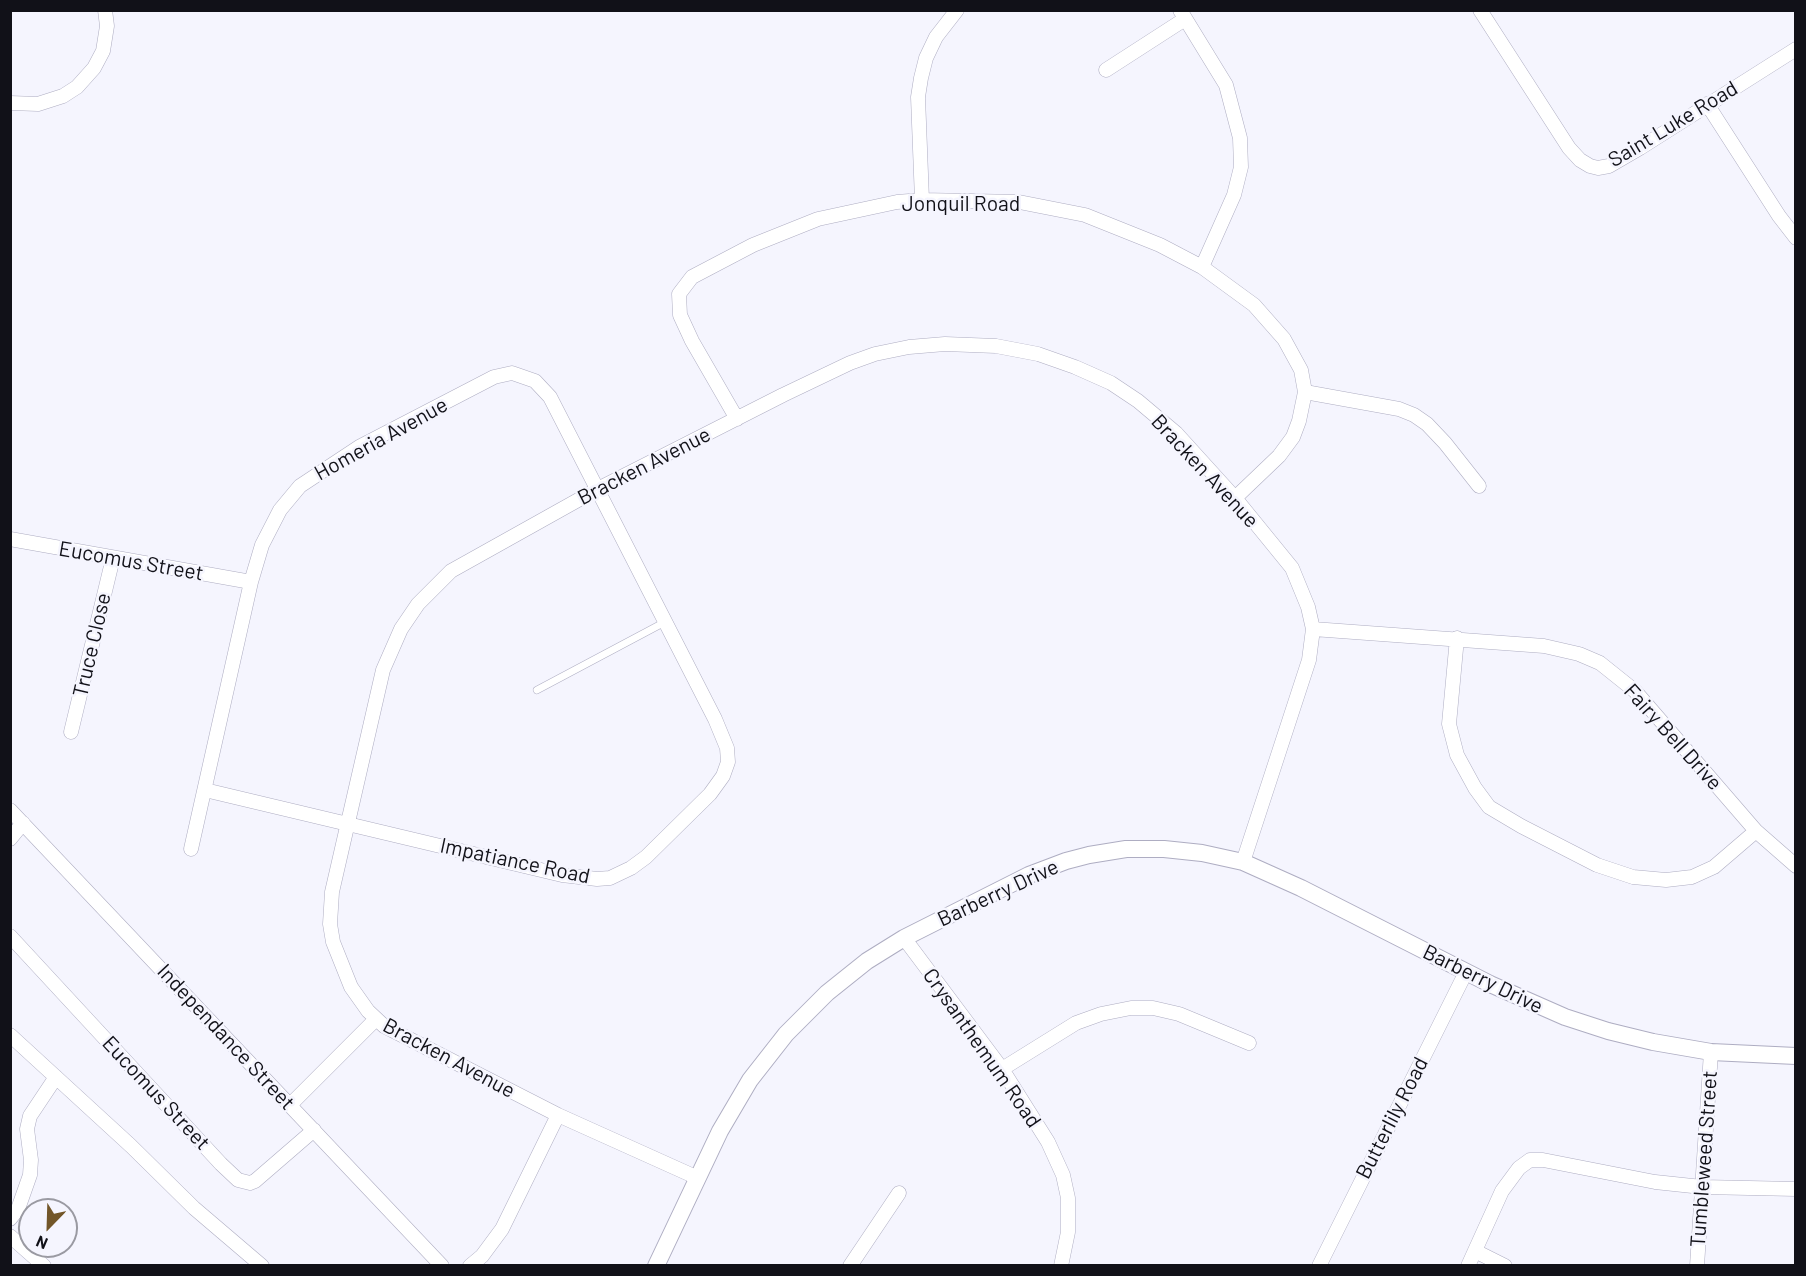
<!DOCTYPE html>
<style>
body{margin:0}
#map{position:relative;width:1806px;height:1276px;overflow:hidden;background:#f5f5fe;font-family:Barlow,sans-serif}
canvas{display:block}
.frame{position:absolute;inset:0;border:12px solid #111118;pointer-events:none}
.north{position:absolute;left:18px;top:1198px;width:60px;height:60px;box-sizing:border-box;background:#f5f5fe;border:2px solid #9a9aa2;border-radius:50%;rotate:203deg;font-size:16px;font-weight:700;line-height:24px;text-align:center;color:#111118}
.north::after{content:'';display:block;margin:auto;width:21px;height:27px;background:#725629;clip-path:polygon(50% 0,100% 100%,50% 72%,0 100%)}
</style>
<div id="map">
<canvas width="1806" height="1276"></canvas>
<div class="frame"></div>
<div class="north">N</div>
</div>
<script>
const ctx = document.querySelector('canvas').getContext('2d');
ctx.lineJoin = 'round';
const toPath = rows => new Path2D(rows.map(r => 'M' + r).join(''));
function stroke(path, color, width, dash) { ctx.strokeStyle = color; ctx.lineWidth = width; ctx.lineCap = dash ? 'butt' : 'round'; ctx.setLineDash(dash || []); ctx.stroke(path); }
function label(font, color, halo, rows, align = 'center') {
  ctx.font = font + ' Barlow,sans-serif'; ctx.lineWidth = 5; ctx.setLineDash([]); ctx.textBaseline = 'middle'; ctx.strokeStyle = halo; ctx.fillStyle = color; for (const [text, x, y, turn = 0] of rows) {
    ctx.save(); ctx.translate(x, y); ctx.rotate((+turn || 0) * Math.PI / 180); ctx.textAlign = isNaN(turn) ? turn : align; if (halo) ctx.strokeText(text, 0, 0); ctx.fillText(text, 0, 0); ctx.restore();
  }
}
const service = toPath([
 [537,690,665,622]
]);
const minor = toPath([
 [1180,10,1226,85,1240,138,1241,167,1234,195,1202,267],
 [1480,10,1569,148,1580,160,1590,166,1598,168,1609,166,1640,148,1796,49],
 [1106,70,1185,19],
 [10,103,38,104,63,96,77,87,94,68,103,51,107,26,105,10],
 [1707,104,1779,216,1796,238],
 [922,200,918,97,921,78,926,58,936,37,957,10],
 [1305,392,1399,409,1414,415,1427,424,1445,443,1479,486],
 [737,419,692,341,680,315,679,294,692,277,753,245,818,219,897,202,922,200,1019,202,1085,215,1160,245,1202,267,1254,305,1284,339,1301,370,1305,392,1299,421,1293,437,1279,456,1235,498],
 [10,539,251,582],
 [1313,629,1544,646,1579,654,1600,663,1635,691,1756,831,1796,866],
 [1457,638,1449,724,1457,755,1475,788,1489,807,1521,826,1597,865,1633,877,1666,880,1692,877,1714,867,1756,831],
 [71,732,113,558],
 [10,810,442,1266],
 [10,839,23,823],
 [191,849,251,582,262,545,280,510,300,486,359,447,494,377,512,373,535,381,550,397,715,719,727,748,728,762,723,776,710,794,646,857,631,868,610,878,597,879,562,875,205,790],
 [10,936,221,1164,238,1180,250,1183,255,1181,314,1130],
 [904,938,1002,1069,1048,1142,1063,1175,1068,1198,1068,1232,1061,1266],
 [10,1035,131,1146,194,1208,262,1266],
 [1002,1069,1076,1023,1101,1014,1131,1008,1153,1008,1179,1014,1249,1043],
 [290,1105,375,1020],
 [698,1178,558,1115,384,1026,368,1011,351,987,333,942,330,924,332,892,383,670,401,629,418,604,451,571,596,490,783,395,850,363,875,354,909,347,945,344,996,346,1038,354,1075,367,1111,383,1138,401,1176,433,1235,498,1292,568,1308,607,1313,629,1309,660,1243,862],
 [10,1219,18,1209,30,1175,31,1160,27,1129,30,1116,56,1077],
 [10,1236,44,1266],
 [1475,1251,1505,1266],
 [470,1266,482,1256,502,1229,558,1115],
 [850,1266,899,1193],
 [1319,1266,1466,972],
 [1468,1266,1502,1191,1519,1168,1530,1160,1543,1160,1655,1182,1702,1187,1796,1189],
 [1697,1266,1711,1052]
]);
const tertiary = toPath([
 [656,1266,720,1131,750,1080,786,1034,827,993,867,961,904,938,1029,875,1066,861,1089,855,1126,849,1164,849,1202,853,1243,862,1301,888,1490,984,1565,1017,1608,1031,1653,1042,1711,1052,1796,1056]
]);
stroke(service, '#aeadc2', 8);
stroke(minor, '#aeadc2', 15);
stroke(tertiary, '#aeadc2', 18);
stroke(service, '#fff', 7);
stroke(minor, '#fff', 14);
stroke(tertiary, '#fff', 16);
label('21px', '#111118', '#f5f5fe', [
 ["Saint Luke Road",1673,124,-31],
 ["Jonquil Road",961,204],
 ["Homeria Avenue",381,439,-29],
 ["Bracken Avenue",644,466,-27],
 ["Bracken Avenue",1205,471,47],
 ["Eucomus Street",131,561,10],
 ["Truce Close",92,645,-77],
 ["Fairy Bell Drive",1673,737,48],
 ["Impatiance Road",515,861,12],
 ["Barberry Drive",998,893,-25],
 ["Barberry Drive",1483,979,26],
 ["Independance Street",226,1037,47],
 ["Crysanthemum Road",982,1048,55],
 ["Bracken Avenue",449,1058,28],
 ["Eucomus Street",156,1093,47],
 ["Butterlily Road",1392,1118,-63],
 ["Tumbleweed Street",1704,1159,-86]
]);
</script>
